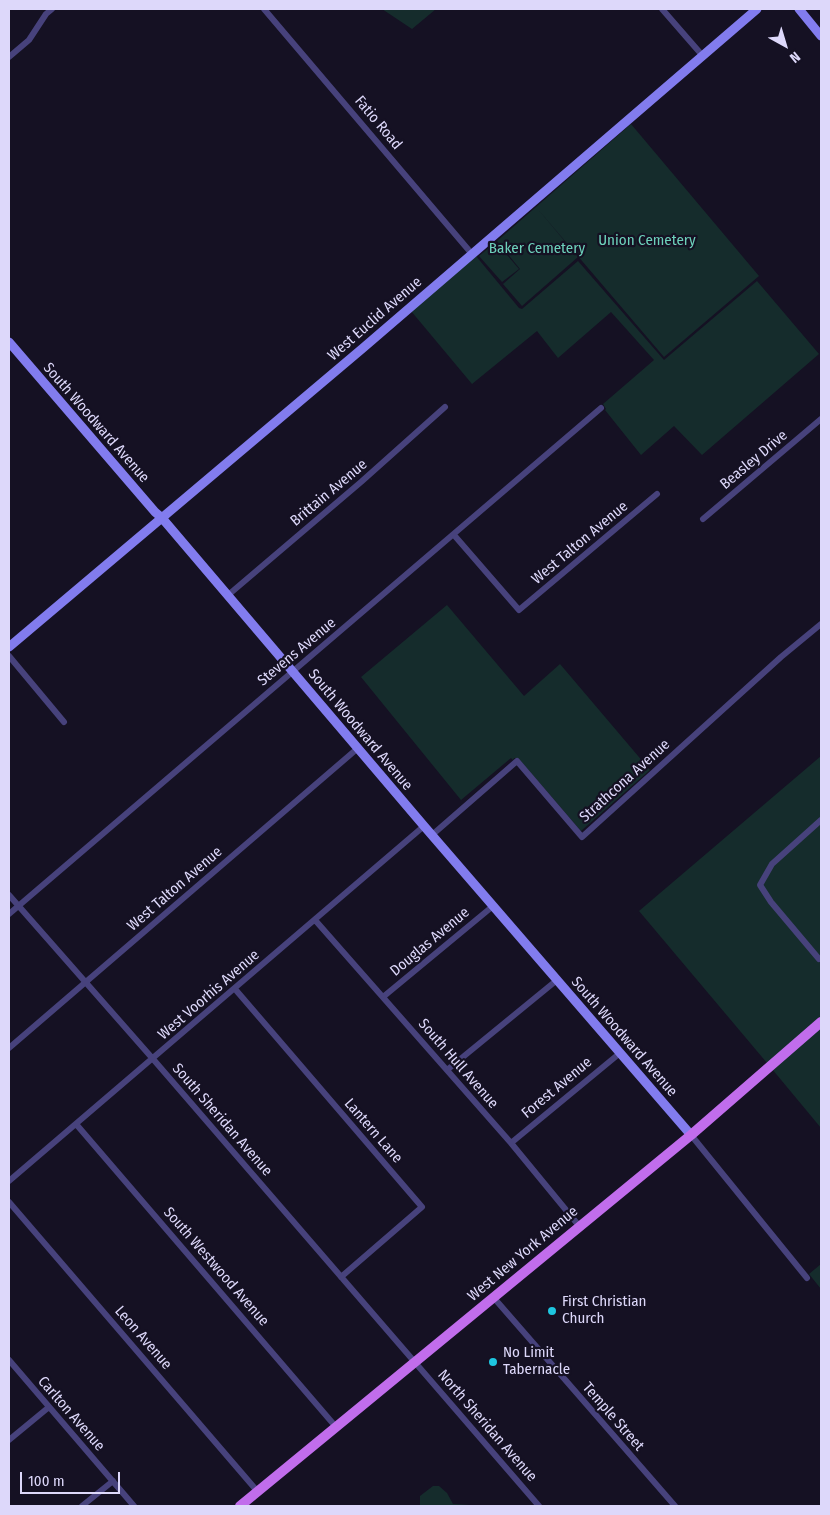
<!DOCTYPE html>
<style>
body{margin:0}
#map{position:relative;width:830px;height:1515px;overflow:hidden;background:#151123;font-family:"Fira Sans Condensed",sans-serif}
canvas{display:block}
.frame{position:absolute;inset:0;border:10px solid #ddd8fa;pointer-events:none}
.north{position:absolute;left:760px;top:20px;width:50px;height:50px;-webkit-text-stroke:4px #151123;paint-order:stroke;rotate:141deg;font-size:14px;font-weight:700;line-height:20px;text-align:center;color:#ddd8fa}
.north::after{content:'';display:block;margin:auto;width:18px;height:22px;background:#ddd8fa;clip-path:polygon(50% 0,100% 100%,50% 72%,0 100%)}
.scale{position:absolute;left:20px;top:1472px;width:100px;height:22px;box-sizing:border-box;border:2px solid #ddd8fa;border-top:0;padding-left:6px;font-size:15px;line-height:18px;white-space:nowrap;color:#ddd8fa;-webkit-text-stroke:4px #151123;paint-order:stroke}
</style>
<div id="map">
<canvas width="830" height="1515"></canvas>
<div class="frame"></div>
<div class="north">N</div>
<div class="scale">100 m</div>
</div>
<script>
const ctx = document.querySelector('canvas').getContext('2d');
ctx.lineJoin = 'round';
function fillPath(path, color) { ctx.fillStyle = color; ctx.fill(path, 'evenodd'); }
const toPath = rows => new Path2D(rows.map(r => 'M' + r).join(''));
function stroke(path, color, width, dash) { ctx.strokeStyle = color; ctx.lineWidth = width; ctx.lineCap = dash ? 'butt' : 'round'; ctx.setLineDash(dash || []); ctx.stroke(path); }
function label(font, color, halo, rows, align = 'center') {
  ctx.font = font + ' "Fira Sans Condensed",sans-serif'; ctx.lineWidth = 4.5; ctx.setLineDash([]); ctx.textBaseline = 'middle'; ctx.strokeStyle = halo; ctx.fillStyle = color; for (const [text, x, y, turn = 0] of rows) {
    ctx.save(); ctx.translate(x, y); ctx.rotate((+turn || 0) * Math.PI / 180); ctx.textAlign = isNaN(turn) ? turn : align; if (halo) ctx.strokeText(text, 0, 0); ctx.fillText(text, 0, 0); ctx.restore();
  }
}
fillPath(toPath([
 [382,9,436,9,412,29],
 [631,124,759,276,664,357,536,207],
 [536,207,578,257,522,306,503,284,520,269,497,241],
 [496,242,519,269,502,282,479,256],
 [476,256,519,308,522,309,578,261,664,360,757,281,819,354,702,455,674,426,641,455,605,410,606,409,603,404,654,360,611,312,558,358,537,331,472,384,411,311],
 [447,605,524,696,560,664,650,770,581,831,519,759,514,758,513,760,511,758,461,800,361,677],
 [821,756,821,1016,767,1063,639,911],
 [821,1027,821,1128,772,1069],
 [821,1264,821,1289,809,1274],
 [433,1486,439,1486,447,1493,453,1504,470,1505,472,1506,420,1506,420,1496]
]), '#152c2c');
stroke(toPath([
 [264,9,472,254],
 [662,9,702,55],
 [9,57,29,40,46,14,52,9],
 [703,519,821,419],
 [454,535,519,610,657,494],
 [227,596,361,482,445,407],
 [9,656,64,722],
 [432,835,517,761,582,837,781,657,821,624],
 [9,895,153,1059,539,1506],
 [9,914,601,408],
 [315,920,511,1143,580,1227],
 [819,959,771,902,760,885,772,864,821,820],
 [235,989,422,1207,341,1277],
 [383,997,493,906],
 [9,1048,358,748],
 [447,1070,557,980],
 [76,1124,336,1427],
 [691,1135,807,1278],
 [511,1143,620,1053],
 [9,1181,424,826],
 [9,1202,258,1492],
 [494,1298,675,1506],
 [9,1360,134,1506],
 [9,1440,49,1407],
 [82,1506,113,1481]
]), '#47427c', 6);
stroke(toPath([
 [799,9,821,36],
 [9,342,155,512,162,518,424,826,691,1135],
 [9,647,363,348,757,9]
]), '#827cee', 9);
stroke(toPath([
 [240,1506,691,1135,821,1022]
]), '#c16dec', 10);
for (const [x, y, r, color] of [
 [552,1311,5,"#1ec6e0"],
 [493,1362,5,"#1ec6e0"]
]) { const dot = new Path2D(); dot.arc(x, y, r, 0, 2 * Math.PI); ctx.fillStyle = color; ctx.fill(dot); stroke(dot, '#151123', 2); }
label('15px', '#ddd8fa', '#151123', [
 ["Fatio Road",378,123,50],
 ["West Euclid Avenue",375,319,-41],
 ["South Woodward Avenue",96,423,49],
 ["Beasley Drive",754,460,-40],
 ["Brittain Avenue",329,493,-40],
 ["West Talton Avenue",580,543,-40],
 ["Stevens Avenue",297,652,-40],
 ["South Woodward Avenue",360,730,50],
 ["Strathcona Avenue",625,781,-42],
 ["West Talton Avenue",175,889,-41],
 ["Douglas Avenue",430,942,-40],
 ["West Voorhis Avenue",209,995,-41],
 ["South Woodward Avenue",624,1037,49],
 ["South Hull Avenue",458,1064,49],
 ["Forest Avenue",557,1088,-40],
 ["South Sheridan Avenue",222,1120,49],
 ["Lantern Lane",373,1131,49],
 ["West New York Avenue",523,1254,-40],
 ["South Westwood Avenue",216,1267,49],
 ["Leon Avenue",143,1338,49],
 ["Carlton Avenue",71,1414,49],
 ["Temple Street",613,1417,49],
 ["North Sheridan Avenue",487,1426,49]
]);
label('15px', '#6dd1bb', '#151123', [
 ["Union Cemetery",647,241],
 ["Baker Cemetery",537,249]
]);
label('15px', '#ddd8fa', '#151123', [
 ["First Christian",562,1302],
 ["Church",562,1319],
 ["No Limit",503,1353],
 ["Tabernacle",503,1370]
], 'left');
</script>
